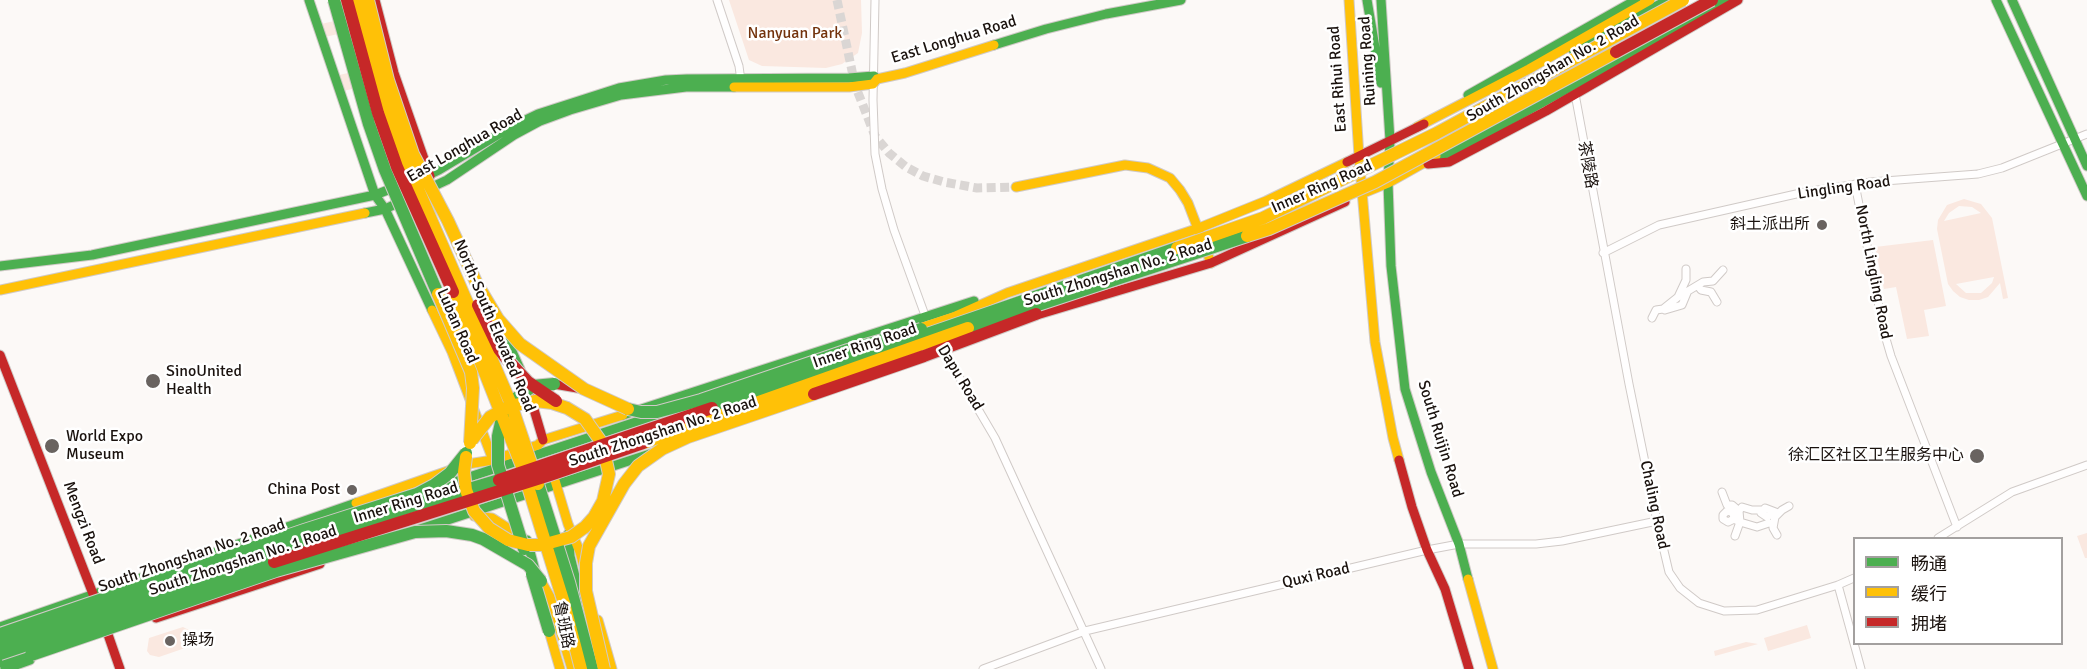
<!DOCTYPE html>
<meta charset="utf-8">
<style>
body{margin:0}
#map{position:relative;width:2087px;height:669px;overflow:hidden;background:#fcf9f7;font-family:Signika,"Noto Sans SC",sans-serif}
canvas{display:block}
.legend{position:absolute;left:1853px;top:537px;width:210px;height:108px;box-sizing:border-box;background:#fff;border:2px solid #a3a09f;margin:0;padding:8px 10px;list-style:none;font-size:18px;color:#1a120e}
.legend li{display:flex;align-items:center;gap:12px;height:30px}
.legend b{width:30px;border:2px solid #a3a09f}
</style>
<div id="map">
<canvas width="2087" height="669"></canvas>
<ul class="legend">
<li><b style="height:8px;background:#4caf50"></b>畅通</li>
<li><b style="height:8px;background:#ffc107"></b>缓行</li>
<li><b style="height:8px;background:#c62828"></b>拥堵</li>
</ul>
</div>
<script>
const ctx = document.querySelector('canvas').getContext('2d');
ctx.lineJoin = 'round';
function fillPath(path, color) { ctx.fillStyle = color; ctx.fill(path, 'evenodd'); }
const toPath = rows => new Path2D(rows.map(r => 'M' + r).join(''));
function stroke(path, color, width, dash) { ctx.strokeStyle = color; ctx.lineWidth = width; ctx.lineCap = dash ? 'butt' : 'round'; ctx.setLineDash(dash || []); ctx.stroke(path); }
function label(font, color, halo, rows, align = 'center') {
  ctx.font = font + ' Signika,"Noto Sans SC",sans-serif'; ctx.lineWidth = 5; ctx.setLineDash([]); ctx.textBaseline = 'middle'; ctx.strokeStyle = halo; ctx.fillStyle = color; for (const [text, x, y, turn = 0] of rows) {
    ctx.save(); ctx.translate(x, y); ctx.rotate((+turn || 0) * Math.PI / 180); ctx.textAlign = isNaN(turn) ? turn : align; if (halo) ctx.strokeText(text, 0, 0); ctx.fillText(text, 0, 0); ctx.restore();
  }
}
fillPath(toPath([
 [729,0,861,0,862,33,858,53,842,64,826,68,762,66,749,60],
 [375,12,377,25,325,37,321,24],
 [389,64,393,80,343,91,339,75],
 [1964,199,1981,204,1992,218,2008,298,2003,299,2000,283,1988,297,1979,300,1969,300,1960,297,1953,291,1948,284,1937,229,1938,220,1947,205],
 [1959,206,1972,207,1981,213,1944,221,1949,213],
 [1994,277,1992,283,1981,293,1966,293,1956,284],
 [1933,240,1946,306,1924,310,1929,336,1907,339,1896,287,1884,289,1875,247],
 [2087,533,2087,558,2085,558,2077,536],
 [1807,625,1811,638,1768,651,1764,638],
 [183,627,191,631,194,638,191,646,159,657,150,655,147,651,149,638],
 [1746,642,1758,644,1715,656,1714,651]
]), '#fae8e0');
stroke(toPath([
 [837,0,855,85,875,136,889,153,906,167,923,176,944,182,977,188,1016,187]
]), '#dad6d4', 9, [9, 4.5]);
const street = toPath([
 [717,0,739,66,741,81],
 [875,0,873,100,875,154,882,189,894,230,926,318],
 [1575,94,1629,384,1657,521,1669,572,1680,588,1699,603,1724,611,1757,610,1838,585,1854,578],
 [1855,184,1884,332,1891,356,1957,527],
 [1603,253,1659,225,1805,192,1871,182,1978,174,2002,168,2087,134],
 [1698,286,1701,290,1711,292,1717,302],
 [1678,297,1686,280,1686,269],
 [1665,310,1682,305,1687,293],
 [1652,318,1656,310,1663,309,1678,297,1703,282,1713,281,1723,270],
 [941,346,995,438,1101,669],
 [1722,492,1727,505,1732,505,1739,511,1740,522,1734,519,1728,522,1723,519,1723,515,1727,511,1733,513,1734,519],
 [1739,511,1742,507,1752,510,1762,510],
 [1771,511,1770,515,1767,517,1761,513,1765,508,1778,513],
 [1777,535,1773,528,1775,517,1782,510,1789,506],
 [1735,536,1740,522,1757,527,1769,523,1773,524],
 [1938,538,2012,492,2087,465],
 [1838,585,1861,669],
 [983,669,1085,631,1427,550,1459,544,1536,544,1562,541,1657,521]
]);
const fast = toPath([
 [309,0,375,195,385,209,432,310],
 [1367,0,1381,83],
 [1381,0,1390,140,1388,183,1391,266,1405,389,1431,472,1459,544,1468,579],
 [1996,0,2087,196],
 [2012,0,2087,166],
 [994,45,1046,29,1106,14,1181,0],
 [1573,50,1668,0],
 [1468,95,1636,0],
 [1428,160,1453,152,1727,0],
 [420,179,439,170,511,127,538,114,619,88,666,80,687,79,849,78,874,76,877,79],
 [365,213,385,209,447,180,514,135,540,121,570,110,621,95,686,87,734,87],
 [0,266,92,255,375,195,398,186],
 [501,327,520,369],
 [623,415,974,301],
 [430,490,660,414],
 [420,529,653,453],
 [568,534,570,556,596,662],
 [527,540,536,574],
 [0,627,356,503],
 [0,663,31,655],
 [5,669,30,660]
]);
const slow = toPath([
 [1349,0,1359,156,1375,342,1393,438,1399,460],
 [734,87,849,87,873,84,877,79,905,73,994,45],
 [1417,127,1529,69,1650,0],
 [1016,187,1125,165,1148,168,1170,178,1180,190,1188,203,1211,263],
 [1361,194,1388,183,1436,156],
 [0,290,365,213],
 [432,310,452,352,493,460],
 [914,330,953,317,1007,293,1199,228,1266,201,1347,162],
 [554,477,568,524,580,552,585,570],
 [356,503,468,464,493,460,538,445,543,440,623,415],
 [474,516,492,518,522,537],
 [1468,579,1493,669],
 [541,581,550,597,572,669],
 [598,620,612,669],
 [549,631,560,669]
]);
const jam = toPath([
 [375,0,394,73,430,176],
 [1347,162,1424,124],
 [1428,164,1449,162,1546,111,1738,0],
 [1030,317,1211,263,1345,202],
 [0,355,95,599],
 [554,384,583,389],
 [530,396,543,440],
 [1399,460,1412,507,1427,550,1445,589,1469,669],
 [156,618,320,564],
 [104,623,120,669]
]);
stroke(street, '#d0cac7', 9);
stroke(fast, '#d0cac7', 11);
stroke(slow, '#d0cac7', 11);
stroke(jam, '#d0cac7', 11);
stroke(street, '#fffefe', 7);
stroke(fast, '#4caf50', 9);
stroke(slow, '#ffc107', 9);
stroke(jam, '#c62828', 9);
const fastBridge = toPath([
 [334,0,369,124,385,170,438,294],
 [968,328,1247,236],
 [712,408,1177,248],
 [628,409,641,412,657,412,701,400,848,350,921,329],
 [538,484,569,582,592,669],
 [524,549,498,465,498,436,502,418,511,402,533,386,554,384],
 [532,574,549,631],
 [0,634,304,530,417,494,434,485,450,473,466,453],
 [0,643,416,505,499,480],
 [0,654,274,562],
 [31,655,276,571,415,532,446,531,472,535,483,539,528,565,541,581]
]);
const slowBridge = toPath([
 [358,0,388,108,407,164,511,404,538,484],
 [368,0,388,80,413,154,448,221,476,282,498,319,520,344,584,389,628,409],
 [1247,236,1269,229,1375,182,1616,52],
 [1177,248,1263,218,1437,133,1683,0],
 [453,292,521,464,564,603,581,669],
 [438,294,471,372,473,388,470,443],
 [643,443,968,328],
 [466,457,464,472,466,490,474,511,489,528,508,540,528,545,542,545,571,537,585,527,594,517,603,501,609,474,602,443,585,419,567,408,552,403,536,401,510,406,490,417,472,440],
 [604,669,586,591,586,563,589,546,624,484,638,466,662,449,688,437,814,394]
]);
const jamBridge = toPath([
 [347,0,378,113,397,167,453,292],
 [1616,52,1712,0],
 [478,305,499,349,506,358,528,382,556,401],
 [814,394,924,356,1036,314],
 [499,480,712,408],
 [274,562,550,475,643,443]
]);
stroke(fastBridge, '#d0cac7', 14, []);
stroke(slowBridge, '#d0cac7', 14, []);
stroke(jamBridge, '#d0cac7', 14, []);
stroke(fastBridge, '#4caf50', 12);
stroke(slowBridge, '#ffc107', 12);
stroke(jamBridge, '#c62828', 12);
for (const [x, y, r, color] of [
 [1822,225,6,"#696360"],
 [153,381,8,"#696360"],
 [52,446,8,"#696360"],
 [1977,456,8,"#696360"],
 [352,490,6,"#696360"],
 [170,641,6,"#696360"]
]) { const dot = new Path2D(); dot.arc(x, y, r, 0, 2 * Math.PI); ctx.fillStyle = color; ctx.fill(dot); stroke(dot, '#fff', 2); }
label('16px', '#73330d', '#fff', [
 ["Nanyuan Park",795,34]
]);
label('16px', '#1a120e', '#fff', [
 ["East Longhua Road",954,40,-17],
 ["Ruining Road",1368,61,-94],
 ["South Zhongshan No. 2 Road",1553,69,-30],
 ["East Rihui Road",1338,79,-94],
 ["East Longhua Road",465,146,-30],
 ["茶陵路",1587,165,80],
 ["Inner Ring Road",1322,187,-24],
 ["Lingling Road",1844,188,-8],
 ["North Lingling Road",1873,272,79],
 ["South Zhongshan No. 2 Road",1118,273,-17],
 ["Luban Road",457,326,66],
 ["North-South Elevated Road",494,326,67],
 ["Inner Ring Road",865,346,-19],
 ["Dapu Road",960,378,59],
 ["South Zhongshan No. 2 Road",663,432,-18],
 ["South Ruijin Road",1440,439,73],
 ["Inner Ring Road",406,503,-17],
 ["Chaling Road",1654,505,78],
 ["Mengzi Road",83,523,69],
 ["South Zhongshan No. 2 Road",192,556,-19],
 ["South Zhongshan No. 1 Road",243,561,-18],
 ["Quxi Road",1316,576,-13],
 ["鲁班路",563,625,78]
]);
label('16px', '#1a120e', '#fff', [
 ["斜土派出所",1810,225],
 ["SinoUnited",166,372,"left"],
 ["Health",166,390,"left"],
 ["World Expo",66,437,"left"],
 ["Museum",66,455,"left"],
 ["徐汇区社区卫生服务中心",1964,456],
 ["China Post",340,490],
 ["操场",182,641,"left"]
], 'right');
</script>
